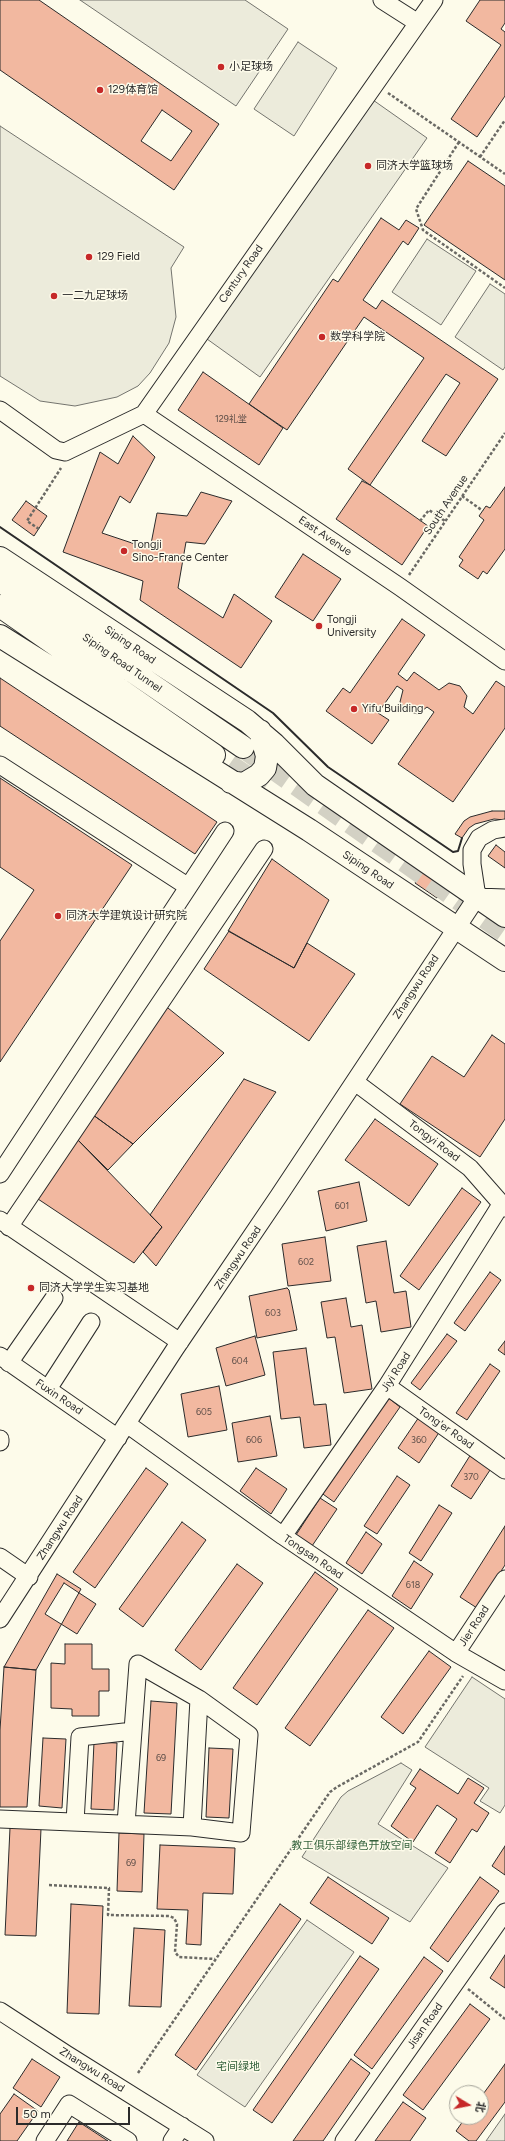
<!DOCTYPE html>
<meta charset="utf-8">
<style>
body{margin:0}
#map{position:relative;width:505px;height:2141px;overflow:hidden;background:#fdfbea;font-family:Figtree,"Noto Sans SC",sans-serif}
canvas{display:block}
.north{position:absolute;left:449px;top:2085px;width:40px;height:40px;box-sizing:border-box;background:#fdfbea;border:1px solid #a9a89e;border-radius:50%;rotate:100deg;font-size:11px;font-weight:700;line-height:16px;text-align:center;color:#2b2b2b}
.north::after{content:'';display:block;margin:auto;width:14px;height:18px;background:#c62828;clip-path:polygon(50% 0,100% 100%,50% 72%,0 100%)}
.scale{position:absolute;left:16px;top:2107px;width:114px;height:18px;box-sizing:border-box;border:2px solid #2b2b2b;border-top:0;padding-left:5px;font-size:12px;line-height:14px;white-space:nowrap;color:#2b2b2b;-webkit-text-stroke:3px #fdfbea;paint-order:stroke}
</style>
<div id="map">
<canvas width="505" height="2141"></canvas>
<div class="north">北</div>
<div class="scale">50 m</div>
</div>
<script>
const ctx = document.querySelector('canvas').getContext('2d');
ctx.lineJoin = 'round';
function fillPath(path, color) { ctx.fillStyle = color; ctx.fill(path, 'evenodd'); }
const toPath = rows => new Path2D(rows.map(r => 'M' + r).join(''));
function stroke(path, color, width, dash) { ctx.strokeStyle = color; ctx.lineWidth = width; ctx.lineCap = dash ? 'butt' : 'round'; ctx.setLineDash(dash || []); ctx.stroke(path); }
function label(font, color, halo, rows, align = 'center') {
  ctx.font = font + ' Figtree,"Noto Sans SC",sans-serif'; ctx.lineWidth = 3; ctx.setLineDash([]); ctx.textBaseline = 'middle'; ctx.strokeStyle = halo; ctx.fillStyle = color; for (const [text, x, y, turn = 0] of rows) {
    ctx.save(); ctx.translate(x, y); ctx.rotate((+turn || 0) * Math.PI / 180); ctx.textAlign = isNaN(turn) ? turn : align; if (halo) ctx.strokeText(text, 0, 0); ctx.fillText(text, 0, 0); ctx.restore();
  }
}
const green = toPath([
 [80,0,245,0,288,29,236,106,80,0],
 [298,42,337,68,294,136,254,109,298,42],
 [373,100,427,138,260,377,207,339,373,100],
 [0,126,184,247,171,268,176,317,169,343,150,373,138,386,117,397,75,406,40,401,0,376,0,126],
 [427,239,476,271,441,325,392,292,427,239],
 [490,284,505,294,505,367,503,370,455,337,490,284],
 [472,1677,505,1699,505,1805,500,1813,480,1801,489,1788,425,1747,472,1677],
 [401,1763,412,1770,378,1824,448,1868,410,1922,302,1857,341,1797,348,1791,401,1763],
 [307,1920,354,1952,245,2107,197,2075,307,1920],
 [505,2114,505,2141,486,2141,505,2114]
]);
fillPath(green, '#ecebdb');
stroke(green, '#74746e', 1);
const building = toPath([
 [0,0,39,0,219,124,174,190,0,70,0,0],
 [162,110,192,131,171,161,141,141,162,110],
 [480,0,505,0,505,23,501,29,505,32,505,96,477,137,451,119,501,45,466,21,480,0],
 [468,161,505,186,505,280,424,225,468,161],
 [381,218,399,230,406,220,419,228,408,245,403,241,363,300,376,309,382,300,498,379,446,456,422,441,460,383,446,374,370,485,348,469,424,358,364,317,287,430,249,404,333,279,338,282,381,218],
 [203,372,283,428,259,465,178,410,203,372],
 [133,436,155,457,130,503,120,496,102,533,150,549,157,513,187,516,201,492,232,501,205,544,186,542,178,588,223,618,234,594,272,621,241,668,140,600,143,581,63,552,100,452,118,464,133,436],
 [362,481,370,485,428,526,402,565,336,519,362,481],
 [505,487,505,549,487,574,483,571,478,579,459,566,463,560,459,557,484,520,479,516,486,506,490,508,505,487],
 [26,501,47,516,34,536,12,520,26,501],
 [303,554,341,579,313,621,275,597,303,554],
 [402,619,425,635,398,674,407,681,414,672,439,690,449,683,460,686,467,696,464,707,473,714,496,681,505,687,505,728,453,802,398,764,434,712,427,707,418,714,407,711,400,702,403,690,397,686,378,713,389,720,372,744,326,711,343,688,350,693,402,619],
 [0,678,217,822,195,854,0,726,0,678],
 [0,778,132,865,0,1062,0,941,34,890,0,867,0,778],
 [492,811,505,811,505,820,494,819,475,824,469,828,462,838,455,834,464,821,470,817,492,811],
 [496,845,505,852,505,868,488,856,496,845],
 [272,859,329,900,294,968,228,931,272,859],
 [423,871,445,887,437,898,415,883,423,871],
 [229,931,294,968,307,943,355,974,309,1041,204,969,229,931],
 [163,1004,224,1053,133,1144,89,1112,163,1004],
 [492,1035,505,1044,505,1119,480,1157,400,1104,432,1056,464,1077,492,1035],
 [244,1079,276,1092,156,1266,143,1252,162,1227,150,1215,244,1079],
 [89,1112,133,1144,108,1170,73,1135,89,1112],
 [375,1119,438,1164,409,1206,345,1160,375,1119],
 [73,1135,162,1227,134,1263,32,1195,73,1135],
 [359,1182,367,1221,326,1231,318,1191,359,1182],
 [462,1188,481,1202,419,1290,400,1276,462,1188],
 [325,1237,331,1281,288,1286,282,1244,325,1237],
 [386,1241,394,1293,406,1291,411,1327,381,1332,376,1301,366,1303,357,1246,386,1241],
 [490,1272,501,1280,465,1331,454,1323,490,1272],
 [287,1288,289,1290,297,1330,257,1338,249,1296,287,1288],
 [346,1298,351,1327,362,1325,372,1389,344,1393,335,1337,327,1338,321,1302,346,1298],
 [447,1334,457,1341,420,1390,411,1383,447,1334],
 [255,1336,265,1375,226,1386,216,1348,255,1336],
 [505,1341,505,1355,498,1350,505,1341],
 [306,1348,314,1405,326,1404,331,1445,304,1448,300,1417,281,1419,273,1352,306,1348],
 [490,1364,500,1371,467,1420,456,1413,490,1364],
 [219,1386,227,1430,188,1437,181,1394,219,1386],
 [387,1397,400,1407,334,1502,320,1492,387,1397],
 [270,1416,277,1456,238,1462,232,1423,270,1416],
 [419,1417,440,1431,419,1463,398,1448,419,1417],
 [471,1454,492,1467,471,1499,451,1486,471,1454],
 [146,1468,168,1484,95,1588,73,1572,146,1468],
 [256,1468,287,1489,271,1514,240,1491,256,1468],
 [397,1476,410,1485,377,1534,364,1526,397,1476],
 [320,1498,337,1509,312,1546,296,1535,320,1498],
 [439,1505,452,1513,421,1561,409,1553,439,1505],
 [182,1522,206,1540,143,1627,119,1609,182,1522],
 [505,1526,505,1565,477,1608,460,1597,505,1526],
 [366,1532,382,1544,362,1574,346,1563,366,1532],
 [414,1561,433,1574,411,1609,392,1596,414,1561],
 [237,1564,263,1583,201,1670,175,1650,237,1564],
 [315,1572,338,1589,257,1705,233,1688,315,1572],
 [57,1574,81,1589,36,1670,4,1667,57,1574],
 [64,1583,96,1604,77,1634,45,1614,64,1583],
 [368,1610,394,1628,310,1746,285,1728,368,1610],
 [65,1644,92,1644,92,1669,109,1669,109,1691,99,1691,99,1716,72,1716,72,1709,51,1708,51,1663,65,1664,65,1644],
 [429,1651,451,1667,403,1734,381,1717,429,1651],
 [4,1667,36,1670,27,1807,0,1807,0,1730,4,1667],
 [151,1701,177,1703,171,1814,144,1813,151,1701],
 [43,1738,66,1739,62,1808,39,1806,43,1738],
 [94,1742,117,1743,114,1810,91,1809,94,1742],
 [209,1748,233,1749,229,1818,206,1817,209,1748],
 [420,1769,458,1794,468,1778,484,1788,474,1803,489,1813,477,1832,472,1829,450,1863,435,1853,457,1819,437,1805,413,1842,391,1826,416,1788,410,1784,420,1769],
 [10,1828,41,1829,36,1936,5,1935,10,1828],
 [119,1833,144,1834,142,1892,117,1891,119,1833],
 [160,1845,235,1848,233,1894,203,1893,201,1945,186,1944,188,1910,157,1909,160,1845],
 [505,1846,505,1875,492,1866,505,1846],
 [328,1877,389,1918,372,1944,310,1903,328,1877],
 [480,1877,499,1891,448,1962,430,1948,480,1877],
 [71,1904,103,1906,99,2014,67,2013,71,1904],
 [280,1904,301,1919,196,2070,175,2055,280,1904],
 [134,1928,165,1930,161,2007,129,2006,134,1928],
 [505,1955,505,1988,490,1978,505,1955],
 [360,1956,379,1969,272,2123,253,2110,360,1956],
 [424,1957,443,1971,372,2069,354,2055,424,1957],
 [470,2004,490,2019,423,2110,403,2095,470,2004],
 [32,2059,60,2077,41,2107,13,2088,32,2059],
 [351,2059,370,2073,323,2141,293,2141,351,2059],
 [505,2064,505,2102,476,2141,469,2141,456,2131,466,2117,481,2117,481,2097,505,2064],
 [14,2094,38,2111,17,2141,0,2141,0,2114,14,2094],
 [403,2102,426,2118,410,2141,375,2141,403,2102],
 [79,2122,108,2141,67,2141,79,2122]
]);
fillPath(building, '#f2b8a0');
stroke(building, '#2b2b2b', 1);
stroke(toPath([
 [243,747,505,932],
 [229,765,264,789]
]), '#d3d1c4', 22, [22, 11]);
const minor = toPath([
 [382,0,418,23],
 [0,410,56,450,65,452,144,414,434,0],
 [144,414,400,587,505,661],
 [0,765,187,886],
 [477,897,472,864,472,850,479,838,493,830,505,828],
 [477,897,505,898],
 [355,1082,470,1168,505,1208],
 [0,1174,225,831],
 [0,1220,180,1342],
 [9,1227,264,849],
 [0,1356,118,1438],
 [9,1363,54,1298],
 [387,1386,505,1470],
 [48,1389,91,1322],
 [127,1424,283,1536,456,1653,505,1681],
 [0,1439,0,1442],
 [283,1536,387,1386,502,1203],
 [0,1557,29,1577],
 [0,1619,175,1349,278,1197,477,897],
 [456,1653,505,1579],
 [0,1819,192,1827,199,1699,138,1664,126,1824],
 [75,1822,80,1737,133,1731],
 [192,1827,241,1833,249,1735,199,1699],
 [0,2011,66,2054,205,2141],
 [45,2141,69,2104,128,2141],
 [172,2141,182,2126],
 [344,2141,505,1912]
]);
const major = toPath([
 [0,558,247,721,274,744,315,785,505,916],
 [0,581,243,747],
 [0,606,214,755],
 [0,636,309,830,505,960],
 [231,782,244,784,259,775,265,768,267,756,260,731]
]);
stroke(minor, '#2b2b2b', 19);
stroke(major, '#2b2b2b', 24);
stroke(toPath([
 [388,93,505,174],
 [459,142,416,209,423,230,505,288],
 [480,157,505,120],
 [462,496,483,511],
 [420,521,429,510,445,521],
 [39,529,27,521,61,468],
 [409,575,505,433],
 [49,1885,109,1888,108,1915,169,1916,174,1918,177,1924,175,1952,179,1957,215,1959],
 [468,1989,505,2019],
 [138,2073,330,1792,337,1787,418,1742,463,1676]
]), '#6a6964', 2.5, [3, 2]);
stroke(minor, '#fdfbea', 17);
stroke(major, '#fdfbea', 22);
stroke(toPath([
 [0,527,273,713,328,767,453,852,458,851,462,838]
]), '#2b2b2b', 2);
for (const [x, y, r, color] of [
 [221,67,4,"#c62828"],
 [100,90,4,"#c62828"],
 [368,166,4,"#c62828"],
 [89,257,4,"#c62828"],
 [54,296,4,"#c62828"],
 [322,337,4,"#c62828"],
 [124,551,4,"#c62828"],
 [319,626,4,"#c62828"],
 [354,709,4,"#c62828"],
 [58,916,4,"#c62828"],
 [31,1288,4,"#c62828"]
]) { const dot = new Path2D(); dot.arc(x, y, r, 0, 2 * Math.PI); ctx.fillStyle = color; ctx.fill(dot); stroke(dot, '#fdfbea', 1.5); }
label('9px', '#5d4e48', null, [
 ["129礼堂",231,419],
 ["601",342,1206],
 ["602",306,1262],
 ["603",273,1313],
 ["604",240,1361],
 ["605",204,1412],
 ["606",254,1440],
 ["360",419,1440],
 ["370",471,1477],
 ["618",413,1585],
 ["69",161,1758],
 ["69",131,1863]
]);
label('11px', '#2b2b2b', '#fdfbea', [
 ["小足球场",229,67],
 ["129体育馆",108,90],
 ["同济大学篮球场",376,166],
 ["129 Field",97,257],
 ["一二九足球场",62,296],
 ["数学科学院",330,337],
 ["Tongji",132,545],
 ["Sino-France Center",132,558],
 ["Tongji",327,620],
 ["University",327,633],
 ["Yifu Building",362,709],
 ["同济大学建筑设计研究院",66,916],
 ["同济大学学生实习基地",39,1288]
], 'left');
label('11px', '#2b2b2b', '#fdfbea', [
 ["Century Road",241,274,-55],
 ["South Avenue",446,505,-56],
 ["East Avenue",325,536,34],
 ["Siping Road",130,645,34],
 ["Siping Road Tunnel",122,663,35],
 ["Siping Road",368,870,34],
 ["Zhangwu Road",416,987,-57],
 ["Tongyi Road",434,1141,37],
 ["Zhangwu Road",238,1258,-56],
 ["Jiyi Road",396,1372,-57],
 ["Fuxin Road",59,1397,34],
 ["Tong'er Road",446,1428,35],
 ["Zhangwu Road",60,1528,-57],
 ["Tongsan Road",313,1557,34],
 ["Jier Road",474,1626,-57],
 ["Jisan Road",425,2026,-55],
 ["Zhangwu Road",92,2070,32]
]);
label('11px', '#34623c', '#fdfbea', [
 ["教工俱乐部绿色开放空间",352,1846],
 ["宅间绿地",238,2067]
]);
</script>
